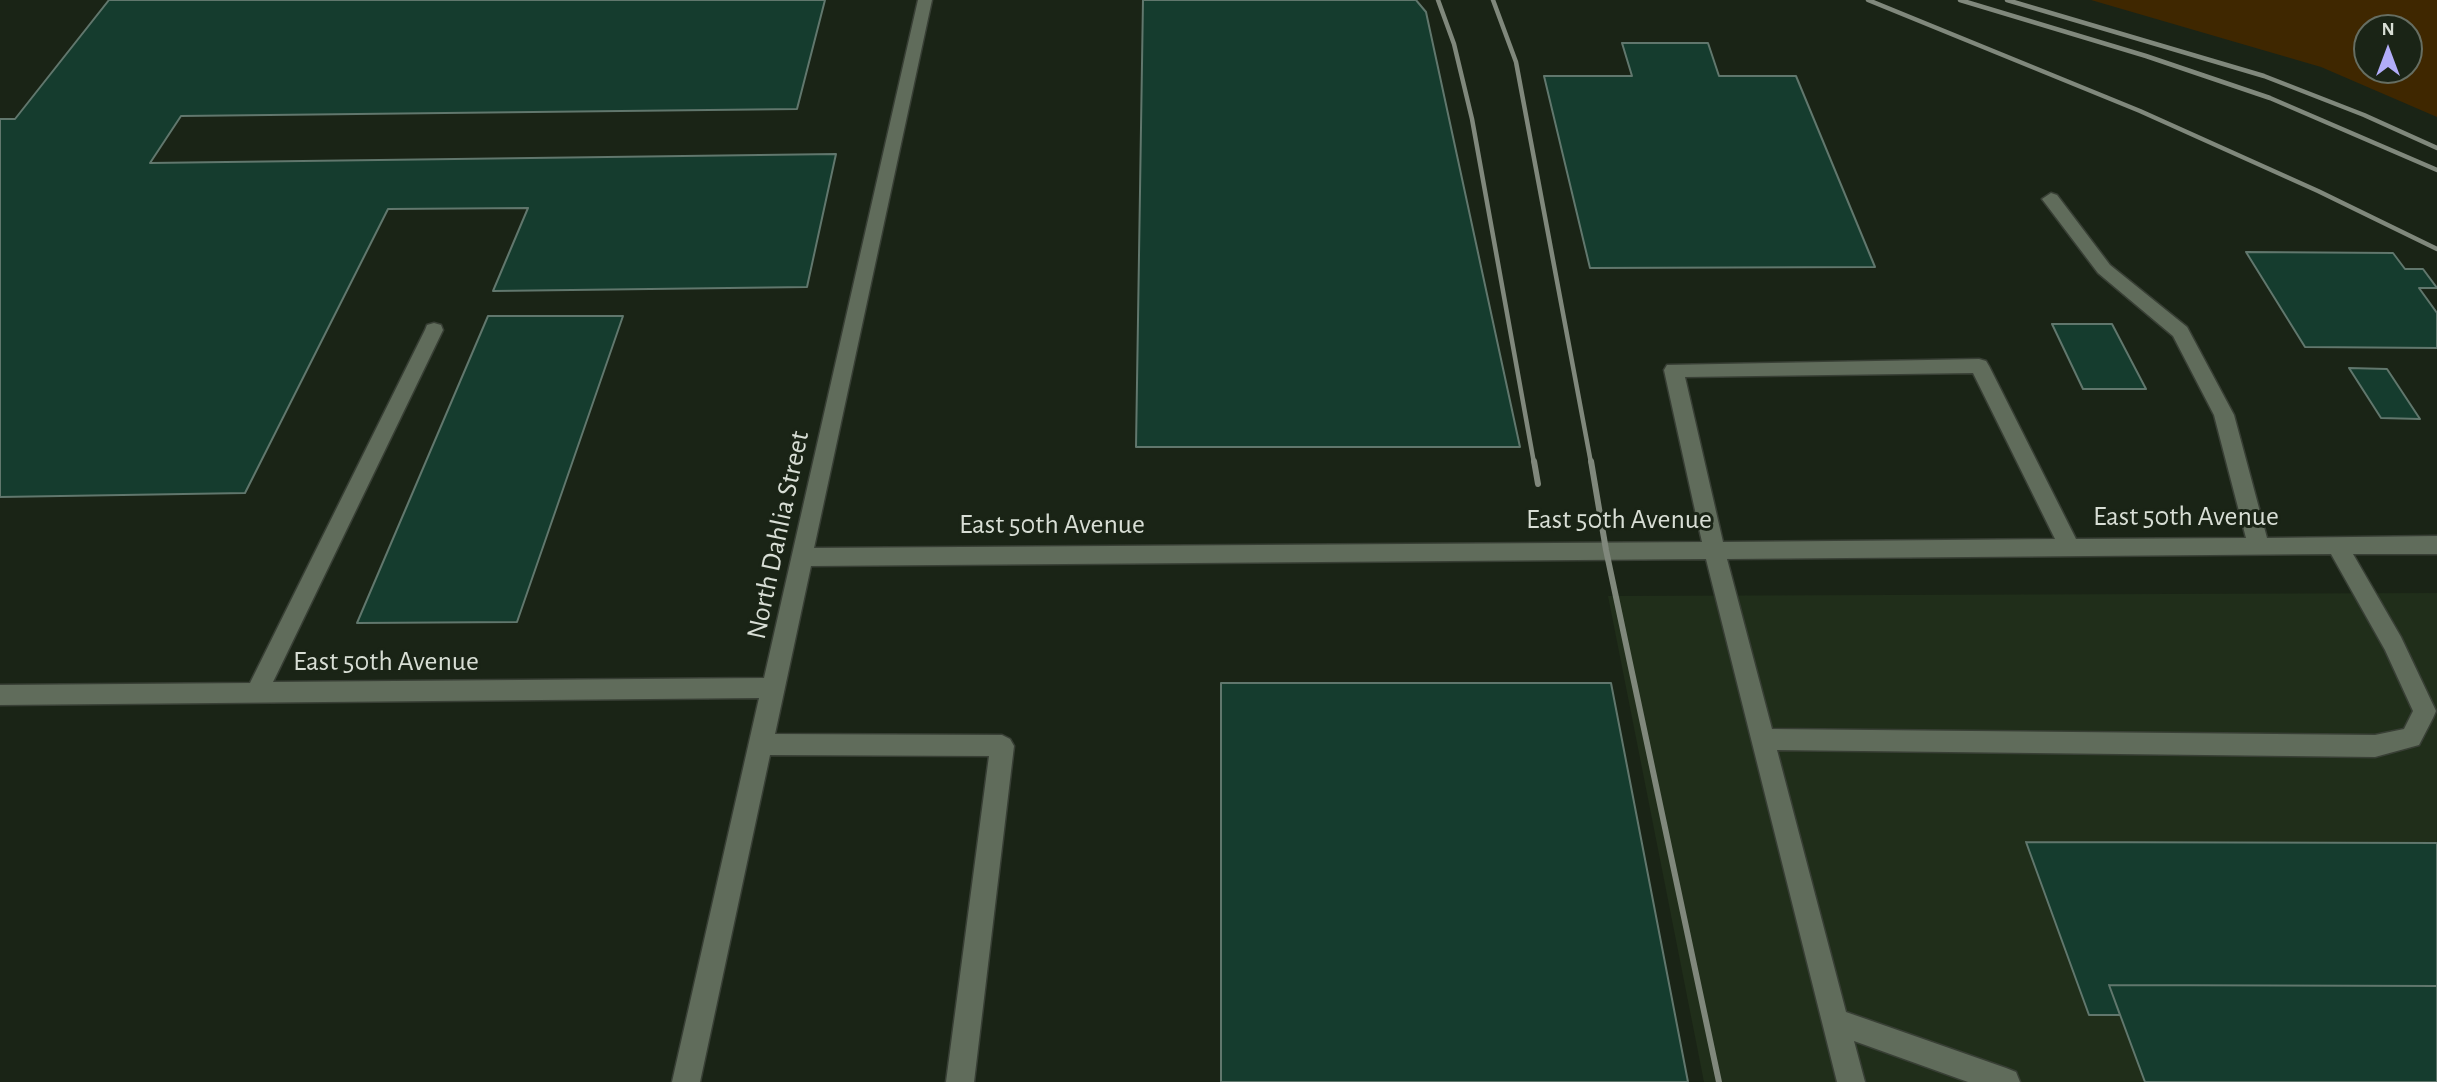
<!DOCTYPE html>
<style>
body{margin:0}
#map{position:relative;width:2437px;height:1082px;overflow:hidden;background:#1a2416;font-family:"Alegreya Sans",sans-serif}
canvas{display:block}
.north{position:absolute;left:2353px;top:14px;width:70px;height:70px;box-sizing:border-box;background:#1a2416;border:2px solid #666e62;border-radius:50%;rotate:0deg;font-size:19px;font-weight:700;line-height:28px;text-align:center;color:#d8ded5}
.north::after{content:'';display:block;margin:auto;width:24px;height:32px;background:#b2adf9;clip-path:polygon(50% 0,100% 100%,50% 72%,0 100%)}
</style>
<div id="map">
<canvas width="2437" height="1082"></canvas>
<div class="north">N</div>
</div>
<script>
const ctx = document.querySelector('canvas').getContext('2d');
ctx.lineJoin = 'round';
function fillPath(path, color) { ctx.fillStyle = color; ctx.fill(path, 'evenodd'); }
const toPath = rows => new Path2D(rows.map(r => 'M' + r).join(''));
function stroke(path, color, width, dash) { ctx.strokeStyle = color; ctx.lineWidth = width; ctx.lineCap = dash ? 'butt' : 'round'; ctx.setLineDash(dash || []); ctx.stroke(path); }
function label(font, color, halo, rows, align = 'center') {
  ctx.font = font + ' "Alegreya Sans",sans-serif'; ctx.lineWidth = 6; ctx.setLineDash([]); ctx.textBaseline = 'middle'; ctx.strokeStyle = halo; ctx.fillStyle = color; for (const [text, x, y, turn = 0] of rows) {
    ctx.save(); ctx.translate(x, y); ctx.rotate((+turn || 0) * Math.PI / 180); ctx.textAlign = isNaN(turn) ? turn : align; if (halo) ctx.strokeText(text, 0, 0); ctx.fillText(text, 0, 0); ctx.restore();
  }
}
fillPath(toPath([
 [2437,593,2437,1082,1704,1082,1608,596]
]), '#202e1a');
fillPath(toPath([
 [2091,0,2437,0,2437,117,2321,67],
 [2367,28,2409,28,2409,70,2367,70]
]), '#3f2700');
const building = toPath([
 [109,0,825,0,797,109,181,116,150,163,836,154,807,287,493,291,528,208,388,209,245,493,0,497,0,119,15,119,109,0],
 [1143,0,1416,0,1426,12,1520,447,1136,447,1143,0],
 [1622,43,1708,43,1719,76,1796,76,1875,267,1590,268,1544,76,1632,76,1622,43],
 [2246,252,2393,253,2405,269,2423,269,2437,288,2419,288,2437,313,2437,348,2305,347,2246,252],
 [488,316,623,316,517,622,357,623,488,316],
 [2052,324,2112,324,2146,389,2083,389,2052,324],
 [2349,368,2387,369,2420,419,2381,418,2349,368],
 [1221,683,1611,683,1688,1082,1221,1082,1221,683],
 [2026,842,2437,843,2437,986,2109,985,2120,1015,2089,1015,2026,842],
 [2109,985,2437,986,2437,1082,2145,1082,2109,985]
]);
fillPath(building, '#153c2e');
stroke(building, '#61776d', 2);
const minor = toPath([
 [918,0,932,0,814,548,1702,542,1664,370,1667,365,1979,359,1986,361,1989,366,2076,539,2246,538,2214,415,2173,336,2098,273,2042,199,2051,193,2057,195,2110,265,2187,327,2234,415,2267,538,2437,536,2437,554,2353,554,2401,637,2436,711,2433,718,2419,745,2375,757,1777,750,1846,1012,2006,1068,2016,1072,2020,1082,1968,1082,1854,1041,1865,1082,1837,1082,1706,559,811,566,775,734,1002,735,1010,739,1014,746,974,1082,946,1082,989,756,770,755,700,1082,672,1082,759,698,0,705,0,685,250,683,425,330,427,325,434,323,441,325,443,330,273,682,764,678,918,0],
 [1973,373,2055,539,1723,542,1685,377,1973,373],
 [2331,554,2385,650,2413,711,2404,729,2375,735,1772,729,1727,559,2331,554]
]);
stroke(minor, '#383f35', 3);
fillPath(minor, '#606c5b');
stroke(toPath([
 [1438,0,1454,44,1472,119,1534,463],
 [1493,0,1516,62,1591,463],
 [1868,0,2140,111,2318,191,2437,249],
 [1960,0,2146,56,2270,98,2437,170],
 [2007,0,2264,76,2364,115,2437,148]
]), '#80887c', 4.5);
stroke(toPath([
 [1534,461,1538,484],
 [1591,461,1606,550,1719,1082]
]), '#80887c', 6);
label('28px', '#d8ded5', '#1a2416', [
 ["East 50th Avenue",2186,517],
 ["East 50th Avenue",1619,520],
 ["East 50th Avenue",1052,525],
 ["North Dahlia Street",778,535,-78],
 ["East 50th Avenue",386,662]
]);
</script>
